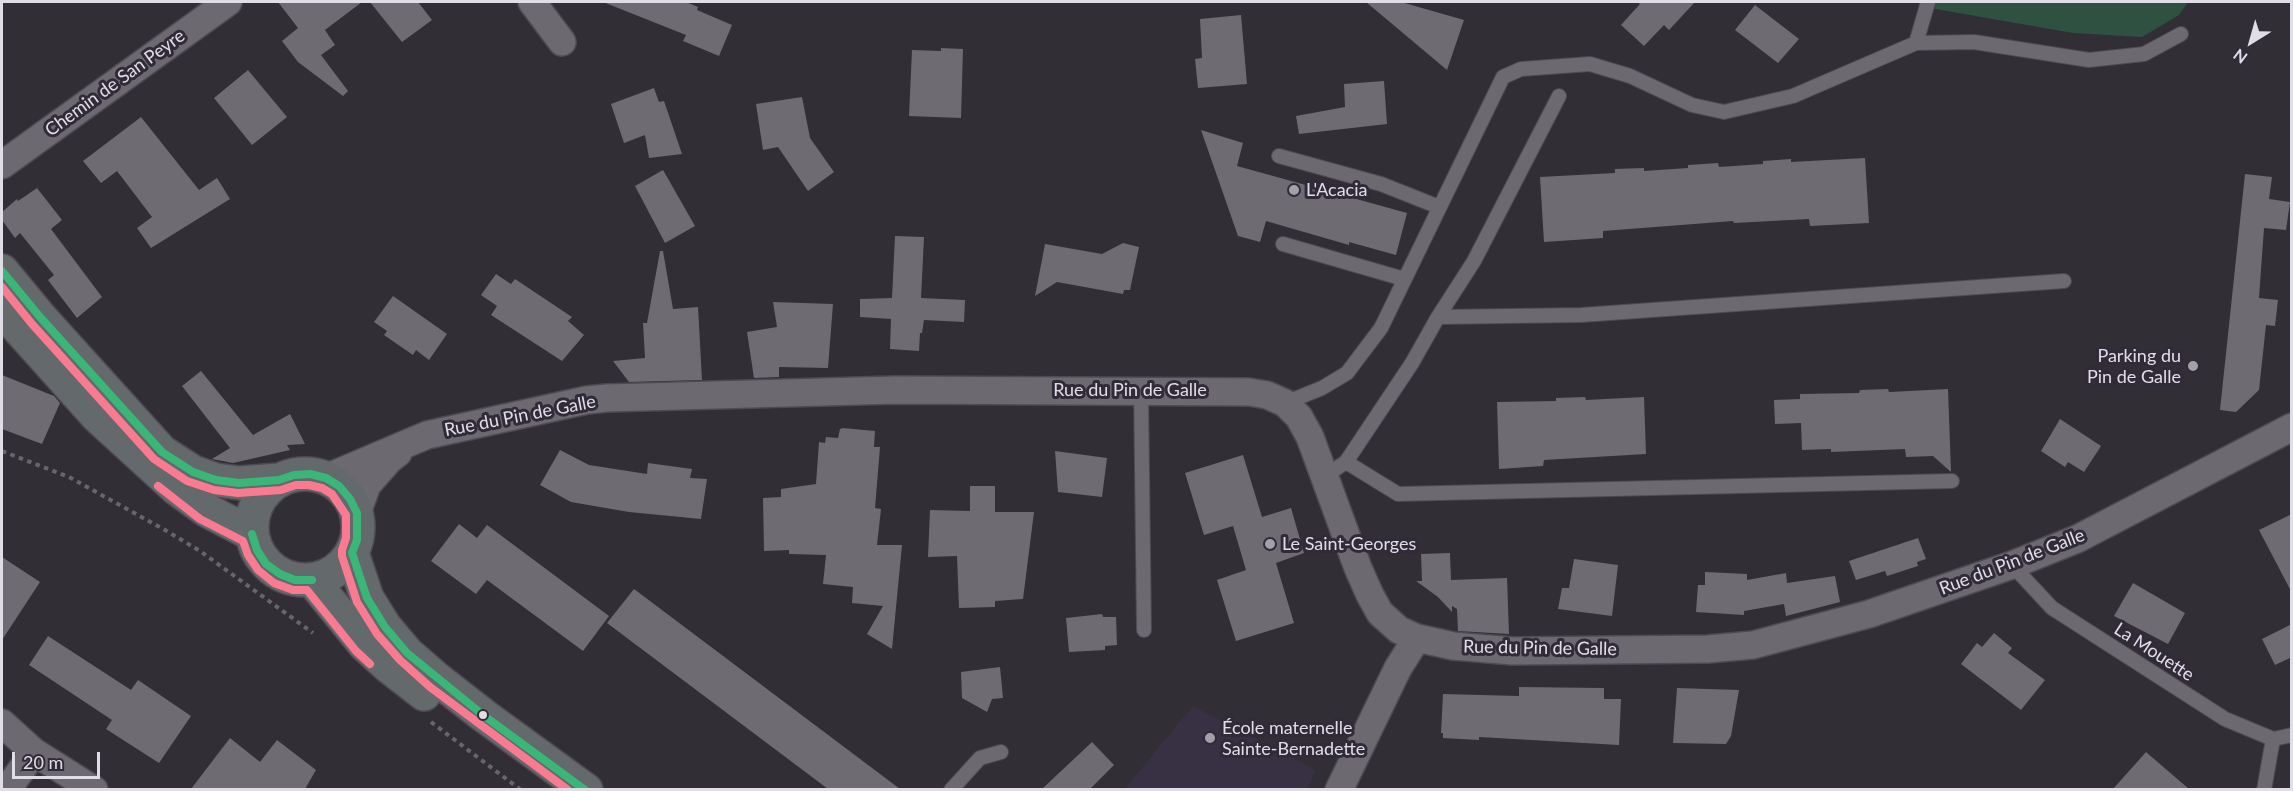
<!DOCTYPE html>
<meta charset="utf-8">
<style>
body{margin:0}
#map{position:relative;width:2293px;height:791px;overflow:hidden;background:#312e36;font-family:Lato,sans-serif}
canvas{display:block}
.frame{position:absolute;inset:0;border:3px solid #e1dde7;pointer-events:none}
.north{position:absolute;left:2221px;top:12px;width:60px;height:60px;-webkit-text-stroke:4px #312a39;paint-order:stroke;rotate:217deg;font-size:16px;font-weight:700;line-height:24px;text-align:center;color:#e1dde7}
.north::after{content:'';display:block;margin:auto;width:21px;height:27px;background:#e1dde7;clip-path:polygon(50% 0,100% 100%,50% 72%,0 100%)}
.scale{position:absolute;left:12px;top:752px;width:88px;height:27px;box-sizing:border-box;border:3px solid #e1dde7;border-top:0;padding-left:8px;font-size:18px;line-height:21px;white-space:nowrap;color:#e1dde7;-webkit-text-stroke:4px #312a39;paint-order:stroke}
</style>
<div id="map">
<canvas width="2293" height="791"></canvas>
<div class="frame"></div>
<div class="north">N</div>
<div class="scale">20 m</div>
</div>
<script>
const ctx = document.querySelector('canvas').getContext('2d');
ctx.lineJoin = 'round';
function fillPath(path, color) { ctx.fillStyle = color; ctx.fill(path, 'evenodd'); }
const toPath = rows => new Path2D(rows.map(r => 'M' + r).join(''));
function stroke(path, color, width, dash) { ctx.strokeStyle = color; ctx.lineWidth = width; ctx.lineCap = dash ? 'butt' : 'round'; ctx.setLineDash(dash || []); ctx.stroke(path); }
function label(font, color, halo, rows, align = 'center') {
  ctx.font = font + ' Lato,sans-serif'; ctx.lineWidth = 6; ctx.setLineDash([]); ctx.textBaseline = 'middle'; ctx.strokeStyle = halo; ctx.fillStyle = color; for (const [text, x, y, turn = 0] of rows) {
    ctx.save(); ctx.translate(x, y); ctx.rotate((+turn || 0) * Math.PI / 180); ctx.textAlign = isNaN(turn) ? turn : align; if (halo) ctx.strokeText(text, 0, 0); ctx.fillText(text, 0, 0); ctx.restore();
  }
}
fillPath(toPath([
 [1193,706,1316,770,1307,789,1124,789]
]), '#383043');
fillPath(toPath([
 [1920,2,2188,2,2179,15,2142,37,2073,33,1918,6]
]), '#2f5141');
fillPath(toPath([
 [278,2,362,2,325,30,335,45,321,55,348,91,343,96,298,62,282,41,298,28],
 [370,2,418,2,432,20,402,42],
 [603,2,686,2,698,7,697,10,732,25,719,56,683,41,686,35],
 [1366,2,1401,2,1464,20,1447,70],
 [1637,2,1695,2,1669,30,1664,25,1644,46,1621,25,1640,4],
 [1755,5,1799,39,1778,63,1735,30],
 [1241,15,1247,84,1198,88,1195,59,1202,58,1200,19],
 [941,48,963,49,961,118,909,116,912,50,941,51],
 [248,70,287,117,252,145,214,98],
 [1384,81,1387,124,1299,134,1296,116,1345,107,1344,84],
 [654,88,659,102,664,101,682,154,649,158,645,135,624,143,611,104],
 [802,97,810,138,834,172,808,191,778,147,763,150,756,104],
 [141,117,199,190,217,178,230,199,151,248,137,228,152,217,117,171,101,183,83,161],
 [1201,130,1243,143,1237,166,1407,213,1396,255,1349,242,1349,245,1266,221,1260,242,1238,236],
 [1865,158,1869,223,1810,226,1809,219,1734,223,1733,221,1603,231,1603,238,1544,242,1540,177,1615,173,1615,169,1644,168,1644,171,1688,168,1688,165,1718,163,1719,167,1763,164,1763,161,1791,159,1791,162],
 [663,170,695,226,665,243,635,186],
 [2245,174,2272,177,2269,199,2290,202,2286,230,2264,228,2259,298,2278,300,2275,326,2266,325,2259,390,2236,412,2220,410],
 [37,188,62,220,51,229,102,297,77,318,48,280,54,275,20,233,15,238,2,220,2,212,17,199,18,201],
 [895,236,924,237,921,298,965,300,964,322,924,320,922,333,920,333,919,351,890,349,891,319,860,317,860,299,892,298],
 [1123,243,1139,247,1130,290,1124,290,1123,294,1057,282,1035,296,1045,244,1102,254],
 [660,251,663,251,673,309,698,307,702,380,629,382,613,361,645,358,643,323,647,323],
 [496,274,511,284,515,279,572,317,568,321,584,335,562,361,491,315,497,306,481,295],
 [393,296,447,334,429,360,416,350,413,355,384,335,387,331,374,322],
 [773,302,833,304,828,368,779,367,779,377,754,378,747,332,777,327],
 [201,371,253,435,290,414,305,444,287,445,290,450,233,463,212,459,230,448,182,386],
 [2,375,54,396,60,403,42,444,2,429],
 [1888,389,1889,392,1948,389,1951,472,1933,456,1906,457,1905,449,1831,452,1831,449,1802,450,1801,423,1775,424,1774,400,1800,399,1800,394,1859,393,1860,390],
 [1585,397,1586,400,1644,397,1646,454,1544,460,1543,466,1499,469,1497,402,1556,401,1556,398],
 [2060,419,2101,446,2084,472,2068,462,2065,467,2041,451],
 [843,428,875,431,874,447,880,447,875,508,881,509,877,545,902,545,892,649,867,634,883,606,852,603,853,587,823,584,826,555,789,554,789,550,764,551,763,498,781,497,781,489,816,484,819,442,825,443,826,437,838,438,840,429],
 [560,450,589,465,647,474,648,463,692,469,690,478,707,479,701,519,629,512,571,502,540,485],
 [1055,451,1107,458,1102,497,1058,492],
 [1243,455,1262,517,1291,508,1304,553,1276,563,1294,623,1236,641,1217,580,1246,570,1233,526,1204,535,1185,473],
 [970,486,995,486,995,512,1034,512,1023,599,995,601,995,607,959,608,957,556,928,557,930,510,970,511],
 [2292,514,2292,593,2259,530],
 [459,524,477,538,487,525,609,616,583,651,487,580,476,594,431,561],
 [1918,538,1926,559,1917,562,1918,566,1887,576,1885,571,1856,580,1849,561],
 [1450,553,1451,580,1507,578,1509,634,1458,631,1457,609,1452,606,1452,612,1438,597,1416,581,1422,581,1421,554],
 [2,557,40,582,2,640],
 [1574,559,1618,565,1612,616,1558,609,1562,588,1569,588],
 [1705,572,1747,574,1747,580,1786,573,1787,583,1835,576,1840,602,1786,616,1784,604,1744,611,1744,615,1696,612,1698,585,1705,585],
 [2133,583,2185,613,2168,644,2114,616],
 [634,589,900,789,828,789,607,623],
 [1102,614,1103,617,1116,617,1117,645,1105,646,1105,650,1069,652,1066,618],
 [2292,624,2292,657,2275,665,2262,639],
 [1994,633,2012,648,2008,653,2045,680,2021,710,1961,664,1977,643,1982,647],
 [48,636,131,690,138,680,191,716,159,763,106,729,112,720,29,665],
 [1000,667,1003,698,992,699,987,712,962,698,961,672],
 [1519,687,1604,688,1604,699,1621,699,1619,745,1479,737,1479,740,1443,738,1443,733,1441,733,1443,694,1519,696],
 [1677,688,1739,690,1731,736,1726,744,1673,743],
 [230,738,260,762,277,740,316,770,305,789,191,789],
 [1092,742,1114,765,1090,789,1042,789],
 [2146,752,2189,789,2113,789]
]), '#6e6c72');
const service = toPath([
 [1916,43,1928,2],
 [1279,156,1381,184,1439,207],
 [1283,244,1404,279],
 [1438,317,1474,261,1559,96],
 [1141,390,1144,630],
 [1285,403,1322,388,1347,373,1381,328,1503,77,1521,69,1590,64,1630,76,1692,105,1724,112,1793,96,1916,43,1974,42,2089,60,2144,54,2181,34],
 [1346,462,1398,494,1952,481],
 [1325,476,1346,462,1412,363,1438,317,1581,315,2064,281],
 [2012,565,2052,608,2225,719,2273,739,2292,735],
 [951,790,980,758,1001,752],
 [2264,790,2273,739]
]);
const minor = toPath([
 [532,2,562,42],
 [2,165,228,2],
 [326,478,427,435,587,400,607,398,895,390,1249,392,1267,395,1285,403,1299,417,1310,437,1358,568,1370,595,1380,613,1399,630,1417,638,1453,646,1513,651,1708,649,1753,645,1869,614,2012,565,2077,539,2292,427],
 [357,513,367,485,389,460,398,453],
 [2,723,34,752,94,790],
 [7,790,34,752],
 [1339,790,1398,668,1417,638]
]);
const primary = toPath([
 [2,271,40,317,162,452,193,472,216,480,239,483,279,480],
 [2,310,97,416,177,489,206,510,252,534],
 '252 527a53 53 0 1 1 106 0a53 53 0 1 1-106 0Z',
 [352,553,367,598,385,627,407,653,437,679,483,715,586,790],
 [312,580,364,644,388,666,424,694]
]);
stroke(service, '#4e4a52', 16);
stroke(minor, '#4e4a52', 30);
stroke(primary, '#4e4a52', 36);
stroke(toPath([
 [2,451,69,477,165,530,200,551,313,633],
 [431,722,521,790]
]), '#68656c', 4, [4.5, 4.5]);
stroke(service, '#6c6a70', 14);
stroke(minor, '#6c6a70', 27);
stroke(primary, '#64696c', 33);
stroke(toPath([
 [2,271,40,317,162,452,193,472,216,480,239,483,279,480,294,475,310,474,326,478,339,486,350,499,357,513,357,540,352,553],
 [252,534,257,550,266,564,280,574,295,580,312,580],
 [352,553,367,598,385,627,407,653,483,715,585,790]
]), '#3ab678', 8);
stroke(toPath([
 [2,287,32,324,154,459,187,481,214,490,238,493,281,490,296,485,309,485,322,488,332,494,346,515,346,538,342,550,342,556,357,602,377,634,400,660,430,687,568,790],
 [158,486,200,519,243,541,248,555,258,570,274,583,293,590,307,590,356,651,370,664]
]), '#fa7b91', 8);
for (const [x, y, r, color] of [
 [1294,190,6,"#a3a0a9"],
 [2193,366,6,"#a3a0a9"],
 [1270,544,6,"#a3a0a9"],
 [483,715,5,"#e1dde7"],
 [1210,738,6,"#a3a0a9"]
]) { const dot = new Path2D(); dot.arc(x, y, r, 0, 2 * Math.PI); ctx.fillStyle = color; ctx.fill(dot); stroke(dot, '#312a39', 2); }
label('18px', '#e1dde7', '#312a39', [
 ["Chemin de San Peyre",115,83,-36],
 ["Rue du Pin de Galle",1130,390],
 ["Rue du Pin de Galle",520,416,-11],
 ["Rue du Pin de Galle",2012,562,-21],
 ["Rue du Pin de Galle",1540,648,1],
 ["La Mouette",2154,652,33]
]);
label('18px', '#e1dde7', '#312a39', [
 ["L'Acacia",1306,190],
 ["Parking du",2181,356,"right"],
 ["Pin de Galle",2181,377,"right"],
 ["Le Saint-Georges",1282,544],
 ["École maternelle",1222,728],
 ["Sainte-Bernadette",1222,749]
], 'left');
</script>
